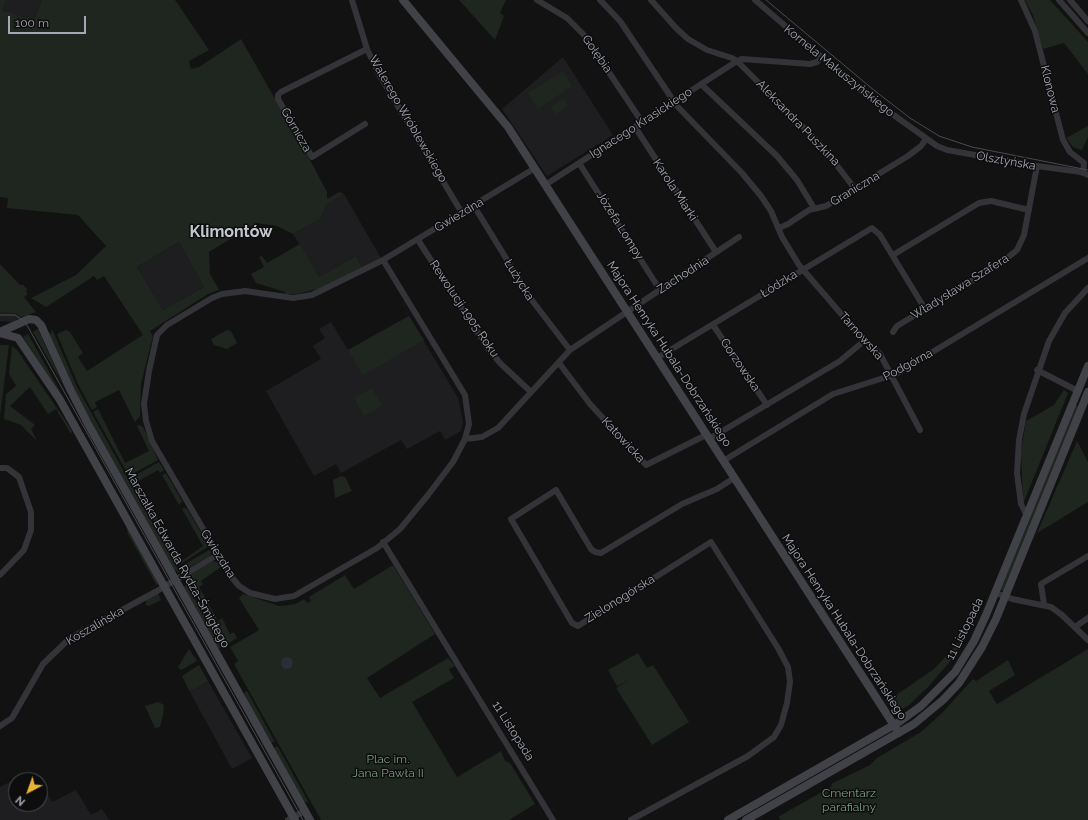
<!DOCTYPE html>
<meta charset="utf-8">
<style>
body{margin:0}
#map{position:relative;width:1088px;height:820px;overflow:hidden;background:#121213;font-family:Raleway,sans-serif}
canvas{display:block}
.north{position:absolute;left:8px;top:772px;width:40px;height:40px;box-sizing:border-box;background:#0d0d0e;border:1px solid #494b50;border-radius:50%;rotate:221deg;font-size:11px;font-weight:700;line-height:16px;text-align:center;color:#a4a7b3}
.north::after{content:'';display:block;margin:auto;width:14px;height:18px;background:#e9b634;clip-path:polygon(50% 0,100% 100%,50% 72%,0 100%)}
.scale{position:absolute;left:8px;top:16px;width:78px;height:18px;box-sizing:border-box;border:2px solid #a4a7b3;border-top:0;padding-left:5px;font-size:12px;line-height:14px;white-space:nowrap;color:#a4a7b3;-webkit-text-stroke:3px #0d0d0e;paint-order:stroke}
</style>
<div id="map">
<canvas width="1088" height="820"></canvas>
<div class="north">N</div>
<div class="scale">100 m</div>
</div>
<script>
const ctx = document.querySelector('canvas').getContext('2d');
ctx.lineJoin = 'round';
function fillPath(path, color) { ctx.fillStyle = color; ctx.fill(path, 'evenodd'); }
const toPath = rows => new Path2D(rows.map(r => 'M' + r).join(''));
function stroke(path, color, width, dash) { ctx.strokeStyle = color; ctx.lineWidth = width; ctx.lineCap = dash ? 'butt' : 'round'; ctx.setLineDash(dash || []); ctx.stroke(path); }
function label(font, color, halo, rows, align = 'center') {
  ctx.font = font + ' Raleway,sans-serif'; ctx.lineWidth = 3; ctx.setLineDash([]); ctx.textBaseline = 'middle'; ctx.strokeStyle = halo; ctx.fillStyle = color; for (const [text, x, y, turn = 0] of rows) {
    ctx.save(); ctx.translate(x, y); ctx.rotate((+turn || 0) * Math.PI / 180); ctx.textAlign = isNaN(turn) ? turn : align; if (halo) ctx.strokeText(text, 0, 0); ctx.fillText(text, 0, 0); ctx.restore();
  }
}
fillPath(toPath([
 [6,0,42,0,34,20,2,10],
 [563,57,613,135,547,176,502,109],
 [344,194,381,258,362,267,356,256,319,277,293,234,320,219,323,214,326,205],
 [179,242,204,287,163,310,137,267],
 [7,311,16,313,22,317,12,322,0,321,0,312],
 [409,316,458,398,463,421,461,431,445,440,440,431,407,449,401,440,341,473,336,464,314,476,266,391,321,359,313,346,325,338,319,329,331,322,348,350],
 [208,681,252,758,232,769,190,692],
 [21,776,37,780,16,780,16,804,40,804,40,781,52,802,76,790,91,815,102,809,109,820,0,820,0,787]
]), '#1e1e20');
fillPath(toPath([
 [0,0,6,0,2,10,34,20,42,0,175,0,209,50,189,61,191,69,199,67,241,39,311,162,327,192,327,199,339,192,344,194,326,205,323,214,320,219,293,234,277,226,257,223,209,252,210,274,219,290,208,294,150,331,153,336,141,384,140,416,135,422,119,390,95,402,97,407,92,410,78,384,57,334,66,330,70,332,83,353,78,357,87,371,143,335,104,276,97,280,94,276,46,307,31,298,76,275,106,246,78,215,7,208,8,198,0,197],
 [179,242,204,287,163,310,137,267],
 [459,0,506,0,500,13,504,16,495,40],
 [1025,0,1050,0,1088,42,1088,74,1064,43,1043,49,1033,15],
 [563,71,572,86,538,109,528,93],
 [563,99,568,106,556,114,551,107],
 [1088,126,1088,137,1082,150,1073,147,1066,138],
 [300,244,319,277,356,256,362,267,318,289,296,294,285,294,285,292,256,283,251,274,264,267,259,257,262,256,267,263],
 [0,264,20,285,23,285,27,289,26,292,28,294,24,297,36,312,22,317,16,313,0,312],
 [409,316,424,340,363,375,348,350],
 [38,329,60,378,94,439,33,332],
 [52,329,77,387,180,573,174,570,80,401,50,335],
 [227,330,231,331,237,343,227,349,214,345,211,339],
 [28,334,97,458,167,582,61,396,23,337],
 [0,345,9,345,0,416],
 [12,346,17,350,65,420,72,431,71,434,56,409,48,414,30,387,10,406,35,425,31,429,37,441,21,425,4,419,6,394,16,386,9,374],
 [372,388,382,406,364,416,354,398],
 [1064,390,1068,393,1023,504,1021,451,1026,421,1054,405],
 [1075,405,1079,407,1004,591,1000,590],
 [98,409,125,463,149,451,137,426,139,425,143,427,158,460,129,476,93,412],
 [1077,441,1088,462,1088,502,1037,533],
 [159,462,164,470,160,473,158,470,137,482,154,512,150,514,130,478],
 [166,473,182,501,180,504,179,505,162,475],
 [341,476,345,477,352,491,335,498,333,480],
 [184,508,187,509,209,546,179,565,151,516,155,514,183,560,203,546,182,509],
 [125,522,158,582,157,586,128,534],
 [211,549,211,553,209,556,182,572,180,567],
 [213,561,217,562,221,567,201,581,203,584,199,587,217,619,211,623,185,577],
 [393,565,435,634,367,678,380,698,448,658,455,666,449,669,454,678,412,702,457,777,501,751,505,761,510,763,535,804,509,820,321,820,234,664,238,661,230,647,259,630,239,598,243,594,279,606,296,604,304,599,307,603,311,601,309,597,345,575,354,589],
 [187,585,222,647,218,649,183,587],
 [158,593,161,600,149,606,146,605,146,600],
 [222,618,230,634,234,632,237,638,224,646,212,625],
 [966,635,967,637,953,658,928,687,909,705,899,711,893,709,886,702,934,669],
 [189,649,197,661,181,670,178,667],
 [1088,649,1088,820,781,820,778,817,832,786,831,784,870,765,877,758,921,732,942,713,973,679,976,681,1008,660,1015,675,989,691,997,704],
 [638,653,647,668,653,665,689,722,652,745,616,688,628,680,617,686,608,670],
 [199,665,208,681,190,692,182,676],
 [247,691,270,733,275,742,271,742,248,703,244,693],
 [158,702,164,705,163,715,160,727,155,728,145,706],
 [277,746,278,747,309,803,303,801,274,748]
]), '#1e261f');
fillPath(toPath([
 '281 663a6 6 0 1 1 12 0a6 6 0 1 1-12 0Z'
]), '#292f36');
stroke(toPath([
 [352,0,367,49,380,76,462,213],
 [537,0,567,18,584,35,642,122],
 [600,0,620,21,677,106,742,173,761,196,771,211,782,237,799,265,861,337,880,354,920,430],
 [651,0,676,28,688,39,707,50,732,58,737,61,742,59,810,64,817,62,821,58],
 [755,0,867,96,937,146,947,150,1037,166,1081,172,1088,175],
 [1021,0,1035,31,1063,140,1070,152,1084,163,1083,173],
 [1059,0,1088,33],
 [1070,0,1088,21],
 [701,84,777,156,797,180,814,208],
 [365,124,312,157,278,99,278,95,281,92,367,49],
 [635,127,716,252],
 [579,163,660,290],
 [545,185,737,61,822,146,855,189],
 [474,206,531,299,570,350],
 [779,228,788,224,809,210,826,206,908,156,921,146,926,139],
 [418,240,489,350,501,364,531,392],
 [893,255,979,203,991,201,1029,210],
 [383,260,465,395,469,424,465,439,453,462,428,495,400,529,377,548,294,596,275,599,250,593,239,586,230,575,152,441,146,421,144,404,149,371,157,335,167,325,212,298,222,294,245,291,293,298,312,295,383,260,535,168],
 [713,325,767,405],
 [893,332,897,326,1001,263,1017,250,1024,235,1037,166],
 [657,358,872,228,880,235,925,309],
 [559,363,590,404,646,465,706,435],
 [1037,370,1078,391],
 [465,439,482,437,498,428,570,350,739,237],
 [709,439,840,361,864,341],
 [723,461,833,394,896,374,1088,258],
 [0,468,7,468,19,477,31,512,31,530,24,550,0,575],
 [1028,514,1025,512,1021,504,1017,473,1019,440,1024,414,1049,341,1065,313,1088,288],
 [383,542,553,820],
 [996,593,1012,599,1051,607,1062,615,1088,640],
 [1044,604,1041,584,1088,556],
 [1075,627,1088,618],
 [0,726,12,718,43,664,69,639,157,591,217,555],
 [288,820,305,811],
 [631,820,748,756,774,737,781,725,787,703,790,682,788,667,778,648,711,542,578,626,572,623,511,519,556,490,591,549,595,552,601,553,682,504,717,489,734,478]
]), '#333338', 6);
stroke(toPath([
 [403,0,508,127,899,733],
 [0,332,29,319,36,320,41,325,71,391,88,424,310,820],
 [0,333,18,338,60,400,295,820],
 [728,820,899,722,921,706,955,672,974,641,986,615,1088,366],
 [746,820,914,724,943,700,959,683,982,647,996,619,1088,392]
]), '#414248', 8);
stroke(toPath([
 [766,0,875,91,910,118,939,136,972,147,1088,170],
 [0,315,15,315,24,321,28,327,303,820]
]), '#4a4b51', 1);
label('12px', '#a4a7b3', '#0d0d0e', [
 ["Gołębia",597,54,55],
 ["Kornela Makuszyńskiego",839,71,39],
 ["Klonowa",1050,89,76],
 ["Walerego Wróblewskiego",408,119,60],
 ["Ignacego Krasickiego",641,123,-33],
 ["Aleksandra Puszkina",798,123,46],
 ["Górnicza",296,130,60],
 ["Olsztyńska",1006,161,10],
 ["Graniczna",855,189,-31],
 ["Karola Miarki",675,190,57],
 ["Gwiezdna",459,215,-31],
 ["Józefa Lompy",620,226,58],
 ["Zachodnia",683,275,-33],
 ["Łużycka",519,280,58],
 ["Łódzka",779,284,-32],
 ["Władysława Szafera",960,287,-32],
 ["Rewolucji 1905 Roku",464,309,56],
 ["Tarnowska",861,336,48],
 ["Majora Henryka Hubala-Dobrzańskiego",669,354,57],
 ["Gorzowska",740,365,56],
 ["Podgórna",908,365,-28],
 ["Katowicka",623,440,47],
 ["Gwiezdna",218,554,58],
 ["Marszałka Edwarda Rydza-Śmigłego",177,558,61],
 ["Zielonogórska",620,599,-32],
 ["Koszalińska",95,626,-30],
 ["Majora Henryka Hubala-Dobrzańskiego",844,627,57],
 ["11 Listopada",965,629,-63],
 ["11 Listopada",513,731,58]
]);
label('12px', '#7b9d7f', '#0d0d0e', [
 ["Plac im.",388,759],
 ["Jana Pawła II",388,773],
 ["Cmentarz",849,793],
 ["parafialny",849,807]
]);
label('bold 16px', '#c4c7cf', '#0d0d0e', [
 ["Klimontów",231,232]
]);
</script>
